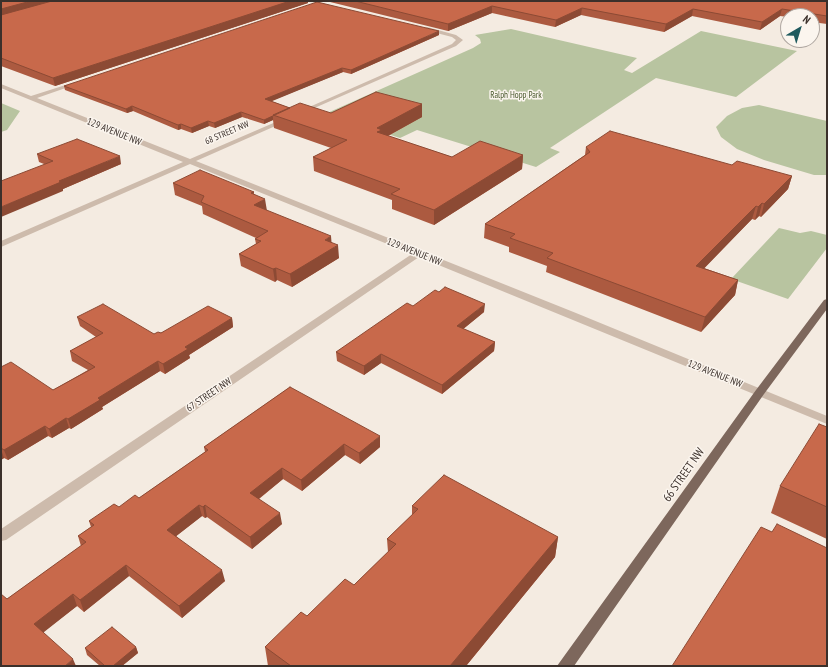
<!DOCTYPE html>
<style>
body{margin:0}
#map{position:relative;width:828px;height:667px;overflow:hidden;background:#f4ebe1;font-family:"PT Sans Narrow",sans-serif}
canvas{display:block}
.frame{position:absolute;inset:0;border:2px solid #3b302b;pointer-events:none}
.north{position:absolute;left:780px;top:8px;width:40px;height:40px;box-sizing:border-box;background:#fbf5ee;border:1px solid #aea6a0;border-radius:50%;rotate:38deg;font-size:11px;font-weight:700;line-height:16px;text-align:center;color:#3b302b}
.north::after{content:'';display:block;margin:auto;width:14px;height:18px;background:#1f5a5e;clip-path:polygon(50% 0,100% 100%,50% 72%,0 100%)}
</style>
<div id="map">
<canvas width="828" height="667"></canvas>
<div class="frame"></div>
<div class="north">N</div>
</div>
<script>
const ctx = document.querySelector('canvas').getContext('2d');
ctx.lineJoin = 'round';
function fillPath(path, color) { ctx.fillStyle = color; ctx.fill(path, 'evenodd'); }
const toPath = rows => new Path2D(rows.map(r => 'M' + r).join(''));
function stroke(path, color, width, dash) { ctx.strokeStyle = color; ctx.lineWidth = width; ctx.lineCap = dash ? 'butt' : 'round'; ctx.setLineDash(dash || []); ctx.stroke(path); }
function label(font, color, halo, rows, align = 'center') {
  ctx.font = font + ' "PT Sans Narrow",sans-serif'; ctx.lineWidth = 3; ctx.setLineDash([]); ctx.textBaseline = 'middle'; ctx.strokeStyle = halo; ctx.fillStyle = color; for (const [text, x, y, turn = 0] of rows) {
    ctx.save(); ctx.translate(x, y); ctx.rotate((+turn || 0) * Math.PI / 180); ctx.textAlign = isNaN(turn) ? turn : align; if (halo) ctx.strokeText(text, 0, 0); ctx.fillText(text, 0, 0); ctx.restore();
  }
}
fillPath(toPath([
 [511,29,637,58,624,70,632,73,701,31,797,51,736,97,656,78,550,148,560,152,536,167,417,130,400,138,325,114,473,48,481,43,480,39,475,35],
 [1,103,20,111,7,130,1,132],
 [759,105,827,121,827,175,814,175,764,160,737,149,721,137,716,127,727,116,742,108],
 [779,228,800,233,811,231,827,235,827,248,788,299,731,279]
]), '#b8c4a0');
fillPath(toPath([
 [308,1,316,1,329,5,327,6,308,1],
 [427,27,456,35,463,40,456,46,303,113,298,112,452,44,456,40,452,37,425,30,425,28,427,27],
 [75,82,80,83,37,98,190,159,285,118,289,118,289,120,196,161,576,313,827,416,827,424,419,257,6,540,1,541,1,529,412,254,190,164,1,247,1,241,183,162,1,88,1,84,31,96,75,82]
]), '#cdbbac');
fillPath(toPath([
 [827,299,827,309,764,394,574,666,557,666,756,390,824,300,827,299]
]), '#7d675c');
fillPath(toPath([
 [1,1,308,1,308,3,55,86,1,66],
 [326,1,827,1,827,24,812,22,812,16,788,16,788,17,780,16,760,30,692,16,664,32,581,15,555,27,492,13,448,31],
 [439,35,351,74,343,72,271,101,290,108,331,113,422,104,422,117,388,136,452,157,523,155,522,169,434,225,392,209,392,200,314,171,313,157,331,148,274,128,273,120,264,124,242,117,215,128,209,126,192,133,181,129,178,130,133,111,127,113,65,90,64,86],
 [586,147,732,165,792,176,788,189,761,217,759,216,755,220,752,219,704,268,738,280,735,295,701,332,546,272,547,266,509,252,509,247,484,238,485,224,585,155],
 [37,154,121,164,63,189,63,191,44,164,39,162],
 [173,183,254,192,254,194,266,210,331,242,339,258,292,287,277,280,275,282,241,266,239,254,256,244,255,239,256,238,203,214,202,206,175,195],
 [413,306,484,312,463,329,495,342,494,351,442,394,381,363,364,375,337,361,336,352],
 [77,317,154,334,232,318,233,327,189,355,190,358,165,374,160,371,102,407,103,409,71,429,69,428,52,438,48,436,8,460,4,458,1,460,1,367,53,390,88,370,72,361,70,351,96,337,80,326],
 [290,387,380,447,360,464,345,455,302,491,283,479,259,499,282,524,252,549,207,517,205,518,202,516,176,536,225,581,182,618,129,576,84,612,77,606,43,632,7,599,81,546,78,536,91,527,89,521,119,507,139,498,205,452,204,447],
 [827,427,827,539,771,513,780,486],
 [412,506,558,537,555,557,466,666,268,666,265,647,354,585,388,552,387,539,412,515],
 [136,647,138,653,122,666,100,666,87,655,85,648]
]), '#ac5a40');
fillPath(toPath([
 [31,1,59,1,1,17,1,9],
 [290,1,308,1,308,3,55,86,53,78],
 [492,6,492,13,448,31,448,24],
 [582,8,581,15,555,27,556,20],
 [693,9,692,16,664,32,666,24],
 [782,9,780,16,760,30,762,22],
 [439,31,439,35,351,74,351,70],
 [342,68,343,72,265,104,265,99],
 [422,104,422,117,382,139,378,146,377,128],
 [132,106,133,111,127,113,126,109],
 [241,112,242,117,215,128,214,123],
 [273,116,273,120,264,124,264,120],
 [208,121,209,126,192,133,191,128],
 [181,124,181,129,178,130,178,125],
 [523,155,522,169,434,225,434,210],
 [120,156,121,164,63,189,63,191,1,217,1,207,59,181],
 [792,176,788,189,761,217,764,204],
 [265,199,267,211,254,205],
 [762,203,759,216,755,220,758,207],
 [756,206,752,219,693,280,696,266],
 [331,236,332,248,325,240],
 [338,245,339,258,292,287,290,274],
 [276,268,277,280,275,282,273,269],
 [738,280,735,295,701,332,705,317],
 [485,304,484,312,456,335,457,326],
 [232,318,233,327,189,355,190,358,165,374,163,364,185,347],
 [495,342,494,351,442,394,442,385],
 [381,354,381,363,364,375,364,366],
 [158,361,160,371,102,407,103,409,71,429,68,419,98,398],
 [66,418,69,428,52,438,49,429],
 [45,426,48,436,8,460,4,450],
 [380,436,380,447,360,464,359,453],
 [344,444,345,455,302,491,301,480],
 [1,449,4,458,1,460],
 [282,468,283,479,252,504,250,493],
 [199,505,202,516,170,541,167,530],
 [205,505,207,517,205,518,203,507],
 [280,513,282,524,252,549,250,537],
 [558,537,555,557,466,666,450,666],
 [126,565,129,576,84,612,80,600],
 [222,570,225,581,182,618,179,606],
 [73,594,77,606,39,636,34,624],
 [136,647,138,653,122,666,113,666],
 [73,659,76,666,65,666]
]), '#8c4a34');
const building = toPath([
 [1,1,31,1,1,9,1,1],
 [52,1,290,1,53,78,1,58,1,15,52,1],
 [355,1,827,1,827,16,782,9,762,22,693,9,666,24,582,8,556,20,492,6,448,24,355,1],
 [317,2,439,31,351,70,342,68,265,99,290,108,264,120,241,112,214,123,208,121,191,128,181,124,178,125,132,106,126,109,64,86,317,2],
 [376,92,422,104,377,128,382,130,377,132,452,157,480,141,523,155,434,210,391,194,400,189,313,157,347,140,273,115,300,103,331,113,376,92],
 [610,131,732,165,737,161,792,176,764,204,762,203,758,207,756,206,696,266,738,280,705,317,547,258,553,253,510,238,515,234,485,224,590,152,586,147,610,131],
 [77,139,120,156,59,181,61,182,1,207,1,181,53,161,37,154,77,139],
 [200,170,254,192,251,193,265,199,254,205,331,236,325,240,338,245,290,274,276,268,273,269,239,254,261,241,255,239,268,231,201,202,204,196,173,183,200,170],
 [445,287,485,304,457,326,495,342,442,385,381,354,364,366,336,352,407,303,413,306,435,290,439,292,445,287],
 [103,304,154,334,158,332,161,333,208,306,232,318,185,347,188,349,163,364,158,361,98,398,100,400,68,419,66,418,49,429,45,426,4,450,1,448,1,367,11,362,53,390,95,367,70,351,103,333,77,317,103,304],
 [290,387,380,436,359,453,344,444,301,480,282,468,250,493,280,513,250,537,205,505,203,507,199,505,167,530,222,570,179,606,126,565,80,600,73,594,34,624,73,659,65,666,1,666,1,594,7,599,86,542,78,536,94,525,89,521,114,504,119,507,135,495,139,498,208,450,204,447,290,387],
 [819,424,827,427,827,507,780,486,819,424],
 [444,475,558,537,450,666,291,666,265,647,301,612,307,616,345,579,354,585,396,544,387,539,418,509,412,506,444,475],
 [777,524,827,548,827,666,672,666,761,527,772,532,777,524],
 [112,627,136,647,113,666,105,666,85,648,112,627]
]);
fillPath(building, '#c8694b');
stroke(building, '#8c4a34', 1);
label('9px', '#4a5a2e', '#fbf5ee', [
 ["Ralph Hopp Park",516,95]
]);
label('9px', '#3b302b', '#fbf5ee', [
 ["68 STREET NW",227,133,-23]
]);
label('10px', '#3b302b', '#fbf5ee', [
 ["129 AVENUE NW",114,132,22],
 ["129 AVENUE NW",414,252,22],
 ["129 AVENUE NW",715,374,22],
 ["67 STREET NW",209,395,-34]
]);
label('12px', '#3b302b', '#fbf5ee', [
 ["66 STREET NW",684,475,-55]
]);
</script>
